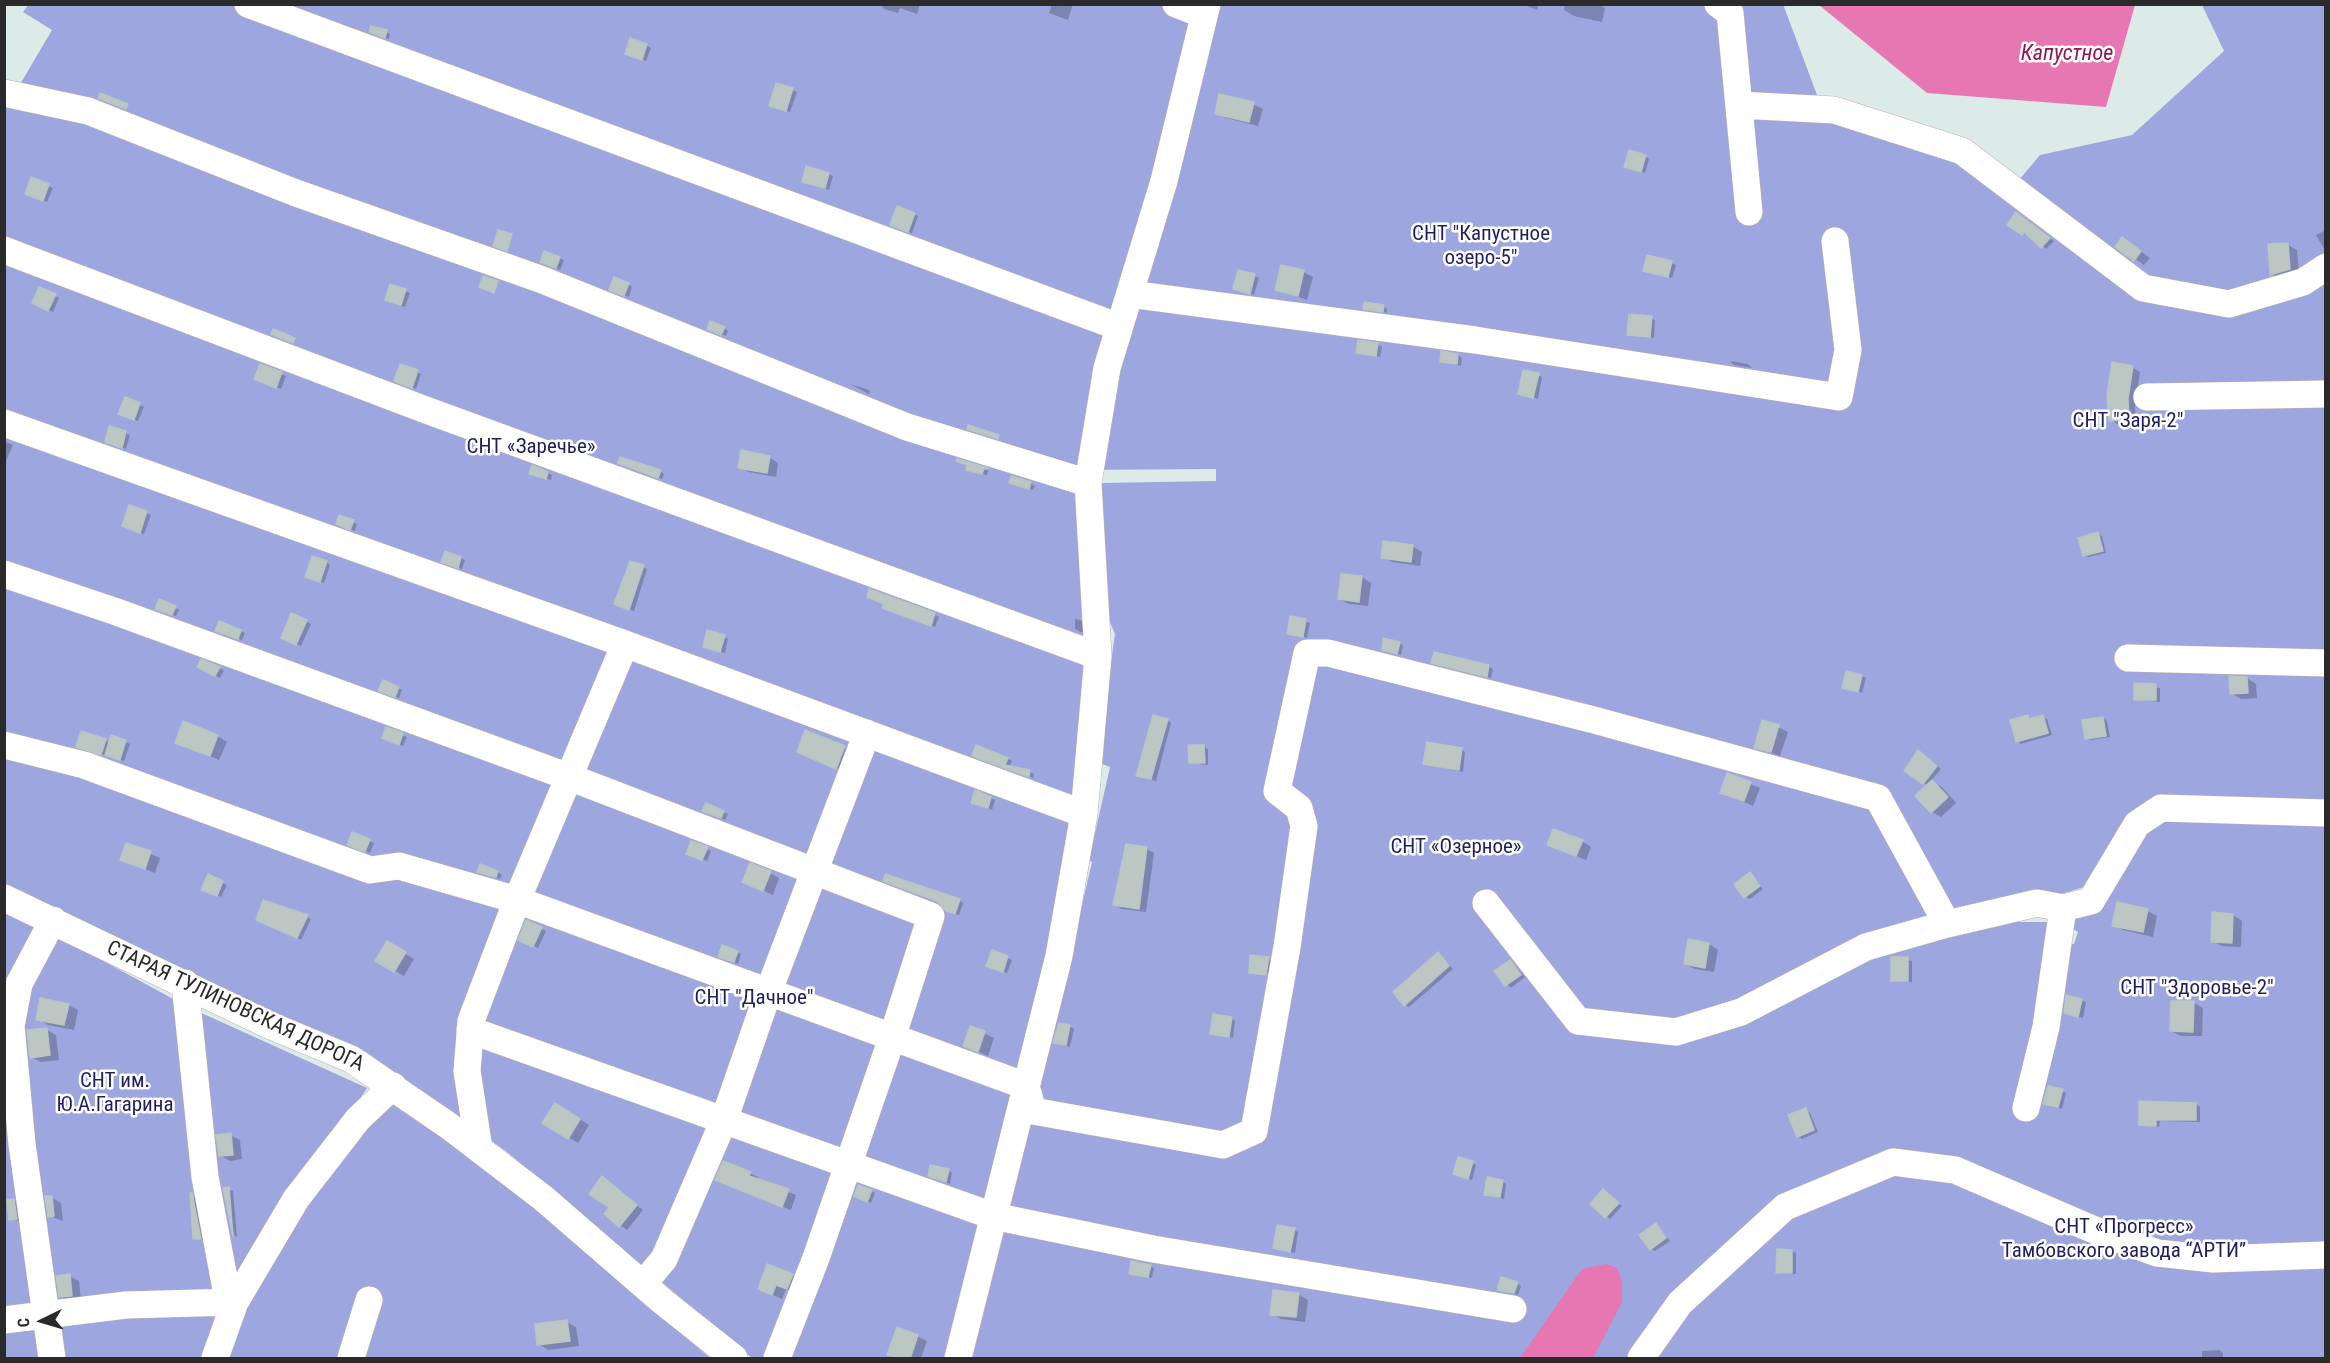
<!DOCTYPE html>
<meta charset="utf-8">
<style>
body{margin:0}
#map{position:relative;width:2330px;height:1363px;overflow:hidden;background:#ddebe8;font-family:"Roboto Condensed",sans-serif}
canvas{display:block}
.frame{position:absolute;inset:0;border:6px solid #2a2a2a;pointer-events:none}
.north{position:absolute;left:12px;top:1291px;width:60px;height:60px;-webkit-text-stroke:4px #fff;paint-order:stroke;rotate:265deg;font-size:16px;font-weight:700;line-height:24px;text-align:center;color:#2a2a2a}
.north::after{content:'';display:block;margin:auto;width:21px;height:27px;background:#2a2a2a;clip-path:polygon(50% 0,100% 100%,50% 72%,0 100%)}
</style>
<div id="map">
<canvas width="2330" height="1363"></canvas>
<div class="frame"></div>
<div class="north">С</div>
</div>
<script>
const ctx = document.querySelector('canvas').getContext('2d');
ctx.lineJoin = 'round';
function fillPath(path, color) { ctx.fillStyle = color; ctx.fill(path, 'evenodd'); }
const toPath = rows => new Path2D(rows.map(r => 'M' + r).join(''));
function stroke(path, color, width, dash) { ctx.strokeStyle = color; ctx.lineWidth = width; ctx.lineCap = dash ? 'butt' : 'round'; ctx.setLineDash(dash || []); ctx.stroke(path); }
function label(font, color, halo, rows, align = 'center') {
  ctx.font = font + ' "Roboto Condensed",sans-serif'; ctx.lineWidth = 5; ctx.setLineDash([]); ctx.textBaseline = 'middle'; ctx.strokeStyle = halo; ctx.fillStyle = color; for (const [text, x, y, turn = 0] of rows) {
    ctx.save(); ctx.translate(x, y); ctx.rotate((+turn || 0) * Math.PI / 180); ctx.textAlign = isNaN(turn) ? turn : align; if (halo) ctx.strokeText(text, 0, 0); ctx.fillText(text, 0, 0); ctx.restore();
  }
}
fillPath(toPath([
 [29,4,1783,4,1820,103,2019,180,2040,155,2132,135,2224,51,2202,5,2325,5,2325,804,2147,800,2094,884,2048,898,2003,922,2051,922,2054,941,2074,944,2078,932,2070,927,2075,916,2155,817,2325,818,2325,1358,968,1358,1078,904,1082,905,1092,862,1089,860,1110,767,1097,762,1115,634,1109,620,1101,483,1216,481,1216,469,1076,470,998,449,19,86,52,30,23,12],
 [4,102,80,115,1077,485,1093,598,1085,801,5,414],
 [4,431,1081,824,950,1358,752,1358,507,1152,366,1052,262,1011,5,891],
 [4,911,43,928,186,1006,367,1088,287,1206,220,1316,207,1358,5,1358],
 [397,1104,510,1187,710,1358,227,1358,248,1297,286,1229,383,1105]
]), '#9da6de');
fillPath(toPath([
 [1819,5,2135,5,2106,107,1927,93],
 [1606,1264,1617,1268,1622,1282,1622,1302,1593,1358,1520,1358,1582,1269]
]), '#e677b2');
fillPath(toPath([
 [881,4,920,4,917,14,900,8,898,13,884,9],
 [1052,4,1073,4,1068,20,1049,13],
 [1522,4,1539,4,1537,10],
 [1565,4,1598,4,1605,8,1602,22,1574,16,1564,10],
 [386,32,390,34,389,39,375,34],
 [646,45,651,48,646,61,631,56],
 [792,90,797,92,790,112,775,108],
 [1253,104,1263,109,1258,126,1226,118,1216,113],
 [1645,156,1649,159,1645,173,1626,166],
 [829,174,833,176,829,190,807,183],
 [32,179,53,188,47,202,31,196],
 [914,214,918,216,912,233,896,227],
 [2021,216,2054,241,2046,249,2028,234,2023,234],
 [2326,230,2326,252,2316,235],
 [2131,244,2150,258,2144,265,2117,246],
 [2288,245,2297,250,2299,274,2281,280,2272,274],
 [545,253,564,260,560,270,546,264],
 [1671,263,1676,265,1672,278,1645,270],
 [1303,272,1313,277,1307,300,1277,289],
 [1254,276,1259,278,1254,295,1234,288],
 [628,284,632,287,629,297,615,292],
 [391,285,410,293,405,307,386,300],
 [55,296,59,298,53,312,38,305],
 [1383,306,1387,309,1387,313,1365,308],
 [1651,318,1655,320,1654,338,1629,334],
 [724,328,728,331,726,336,713,331],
 [1377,344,1382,347,1380,357,1358,352],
 [1458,355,1462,358,1461,366,1441,361],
 [1730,361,1748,364,1752,368,1734,365],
 [261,366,286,376,281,389,260,381],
 [2132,367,2140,372,2135,404,2136,424,2119,425,2111,420],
 [417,372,421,374,416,389,400,383],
 [1538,375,1542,377,1538,399,1520,393],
 [850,384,866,389,870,391,869,394],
 [126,399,144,407,138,421,124,416],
 [110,428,130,435,126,449,111,444],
 [4,441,13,445,6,461,4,460],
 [769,457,778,463,776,477,749,472,739,467],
 [958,461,987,470,988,471,987,475,972,471,969,466],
 [624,465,660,471,664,474,662,479],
 [548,473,552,475,551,480,535,476],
 [1011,483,1030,483,1035,486,1033,490],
 [130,507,151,515,144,534,128,528],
 [353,522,357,524,355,531,342,526],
 [2098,534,2102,536,2106,553,2088,557,2084,555],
 [1412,546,1422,552,1420,566,1392,562,1383,557],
 [461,558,465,560,462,569,447,564],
 [326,562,330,565,324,583,311,579],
 [643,567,647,569,634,611,620,606],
 [1362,577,1371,583,1368,606,1349,604,1339,599],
 [175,608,179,610,176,616,161,611],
 [888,610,934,614,939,617,935,627],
 [292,615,311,624,301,646,287,640],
 [1292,618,1310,623,1307,638,1289,633],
 [1075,619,1084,621,1085,634,1075,629],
 [220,623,245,633,242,640,221,633],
 [724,637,728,639,725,653,708,648],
 [1399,643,1403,645,1401,655,1383,649],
 [1435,653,1489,667,1493,669,1491,678,1437,664],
 [202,661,224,670,220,678,199,666],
 [1862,676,1866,678,1862,693,1843,687],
 [2247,678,2256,684,2257,698,2241,699,2231,693],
 [2136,685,2160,688,2160,702,2136,699],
 [398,688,402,690,399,698,384,692],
 [2028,717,2033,720,2043,717,2047,719,2052,735,2021,744,2017,741],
 [2103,718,2107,721,2110,737,2091,740,2087,738],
 [1167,720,1171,723,1156,781,1142,777,1138,775],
 [1778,727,1788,732,1780,756,1756,747],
 [387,729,407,737,403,746,388,740],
 [806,732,852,752,845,772,807,755],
 [217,736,227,742,219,760,177,742],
 [112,737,130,744,124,761,82,748,105,740,110,743],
 [977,747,1008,759,1012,761,1009,767,1030,772,1034,774,1033,778,978,758],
 [1204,747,1208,749,1208,765,1190,763],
 [1461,749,1465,752,1463,772,1425,764],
 [1923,754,1941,769,1931,781,1942,787,1956,803,1941,817,1932,812,1928,785,1924,783],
 [1728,775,1760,788,1753,806,1722,792],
 [976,792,995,800,992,810,973,803],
 [723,812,728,814,725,820,708,813],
 [353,834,374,843,370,853,353,846],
 [1582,841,1591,847,1586,860,1549,844],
 [692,843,711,851,707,861,692,856],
 [127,844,160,858,155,873,122,860],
 [1147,849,1154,853,1146,912,1122,909,1115,905],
 [479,871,498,872,502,875,500,879],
 [770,873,779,878,773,895,744,882],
 [1750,874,1763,889,1750,899,1745,897],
 [208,876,227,885,221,897,207,891],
 [959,900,963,903,959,915,951,913],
 [2118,904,2148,911,2157,916,2153,937,2123,930,2113,925],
 [2233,915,2242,921,2241,947,2222,946,2212,941],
 [307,917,311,919,301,940,283,930],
 [527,922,546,931,538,948,525,942],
 [387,943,414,959,404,976,377,960],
 [1709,944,1718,950,1714,972,1695,969,1685,964],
 [737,952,741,954,738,964,724,958],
 [993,952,1012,960,1007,973,992,968],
 [1438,954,1453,969,1409,1007,1405,1005],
 [1892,958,1912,961,1912,982,1893,980],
 [1269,959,1273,961,1271,974,1250,972],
 [1510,961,1525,977,1511,988,1496,972],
 [2068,997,2086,1002,2083,1018,2065,1013],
 [2194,1003,2203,1008,2202,1036,2181,1036,2171,1031],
 [68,1005,78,1010,74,1030,48,1025,38,1019],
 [1231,1018,1235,1021,1233,1038,1212,1033],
 [1069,1026,1074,1029,1070,1047,1055,1042],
 [971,1027,994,1038,988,1056,965,1046],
 [47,1030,56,1035,59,1060,41,1062,31,1057],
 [2062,1091,2066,1093,2062,1109,2045,1103],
 [2196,1104,2200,1107,2200,1122,2160,1121,2159,1127,2140,1124],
 [556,1105,589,1125,578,1143,544,1123],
 [1806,1110,1810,1113,1818,1132,1802,1139,1798,1136],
 [230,1135,240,1140,242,1159,230,1161,220,1155],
 [1472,1163,1476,1165,1472,1180,1454,1174],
 [948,1170,952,1173,950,1184,934,1178],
 [750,1173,758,1177,757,1180,796,1195,791,1210,725,1184],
 [602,1178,643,1210,627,1230,606,1214,611,1207],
 [1502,1181,1506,1184,1504,1199,1486,1194],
 [225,1189,233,1191,237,1237,234,1235],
 [871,1191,875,1193,871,1203,860,1198],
 [1608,1194,1622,1206,1610,1219,1592,1204],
 [194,1196,196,1197,204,1240,194,1238],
 [51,1197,61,1203,63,1221,49,1216],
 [13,1200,18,1203,20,1221,10,1219],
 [1656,1225,1670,1241,1655,1251,1651,1249],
 [1294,1230,1298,1232,1295,1253,1274,1248],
 [1792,1251,1796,1253,1796,1274,1782,1274,1778,1272],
 [1150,1266,1154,1268,1152,1278,1131,1273],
 [792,1275,802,1281,797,1293,786,1289,782,1299,760,1289],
 [69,1276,79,1281,81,1301,70,1302,61,1296],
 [1517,1283,1521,1286,1518,1295,1499,1290],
 [1298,1294,1308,1300,1305,1322,1281,1319,1272,1314],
 [566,1322,576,1327,579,1346,548,1350,539,1344],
 [917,1336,927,1341,921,1358,896,1358,889,1354],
 [2219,1350,2223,1353,2223,1358,2202,1358,2202,1351]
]), '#0003');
const building = toPath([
 [371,26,387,30,385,38,369,32,371,26],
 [630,38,647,44,642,60,625,54,630,38],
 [776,83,793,88,786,111,769,106,776,83],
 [100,93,128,104,126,109,98,98,100,93],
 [1219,94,1254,102,1249,122,1215,114,1219,94],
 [1629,150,1646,155,1641,172,1624,167,1629,150],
 [806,166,829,173,825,188,802,182,806,166],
 [31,177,49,184,43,201,25,194,31,177],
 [897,206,915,213,908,232,890,225,897,206],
 [2016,212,2050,238,2041,248,2024,232,2022,235,2007,225,2016,212],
 [498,230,512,234,507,251,493,246,498,230],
 [2122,237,2141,251,2134,261,2115,247,2122,237],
 [2288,243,2290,269,2270,275,2268,244,2288,243],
 [544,251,560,257,556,268,540,262,544,251],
 [1647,255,1672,261,1668,277,1643,271,1647,255],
 [1281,265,1304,270,1298,296,1275,290,1281,265],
 [1238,270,1255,274,1250,294,1233,289,1238,270],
 [483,276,498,281,494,293,479,287,483,276],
 [614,277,629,283,624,296,609,290,614,277],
 [390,284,406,289,401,305,385,300,390,284],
 [39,287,56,294,48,311,32,303,39,287],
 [1364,302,1384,305,1383,312,1363,309,1364,302],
 [1629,314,1652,316,1650,337,1627,335,1629,314],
 [710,321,725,327,721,335,707,329,710,321],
 [273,329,295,338,293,343,271,334,273,329],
 [1358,340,1378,343,1376,356,1356,353,1358,340],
 [1441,351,1458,354,1457,364,1440,362,1441,351],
 [2112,362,2133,366,2128,399,2129,420,2109,421,2107,395,2112,362],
 [260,364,282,372,276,388,254,379,260,364],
 [400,364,418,370,412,388,394,381,400,364],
 [1523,370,1539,373,1533,398,1518,394,1523,370],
 [125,397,140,403,134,420,118,414,125,397],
 [968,425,999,435,998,439,967,429,968,425],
 [109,426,126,431,122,448,105,442,109,426],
 [741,450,770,456,767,473,738,468,741,450],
 [620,457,661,470,658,478,618,463,620,457],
 [957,459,988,468,984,469,982,474,966,470,967,465,956,461,957,459],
 [532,465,548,472,546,479,529,474,532,465],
 [1011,476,1031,482,1029,489,1009,483,1011,476],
 [129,505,147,511,140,533,122,526,129,505],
 [339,515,354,520,350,530,336,524,339,515],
 [2098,532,2103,551,2083,556,2078,538,2098,532],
 [1383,541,1413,545,1411,562,1381,558,1383,541],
 [445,551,461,557,458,568,441,562,445,551],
 [312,556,327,561,320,582,305,577,312,556],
 [630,561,644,565,629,610,614,604,630,561],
 [1341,574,1362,576,1359,602,1338,599,1341,574],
 [869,589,935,613,931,626,882,608,884,604,867,597,869,589],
 [159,599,176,606,172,615,155,609,159,599],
 [291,613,307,620,296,645,281,638,291,613],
 [1290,616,1306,619,1303,637,1287,634,1290,616],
 [219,621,241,630,238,639,215,631,219,621],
 [707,630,725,635,720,652,703,647,707,630],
 [1383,638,1400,642,1397,654,1382,650,1383,638],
 [1434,652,1489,665,1487,677,1431,663,1434,652],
 [201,659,220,667,215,676,197,667,201,659],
 [1846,671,1862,675,1858,692,1842,688,1846,671],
 [2229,676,2247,677,2248,693,2230,694,2229,676],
 [383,680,399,687,395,697,378,691,383,680],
 [2134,683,2156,684,2156,700,2134,700,2134,683],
 [1153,715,1168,719,1151,779,1136,776,1153,715],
 [2028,715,2029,719,2043,715,2048,733,2016,742,2010,720,2028,715],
 [2103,717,2106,736,2085,739,2082,720,2103,717],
 [1762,720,1779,725,1771,752,1754,748,1762,720],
 [183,721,218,735,210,756,175,743,183,721],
 [386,727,403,733,399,745,382,738,386,727],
 [805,730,845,746,836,769,797,752,805,730],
 [81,731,106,739,101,755,76,747,81,731],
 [111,735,126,740,120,760,105,755,111,735],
 [1427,742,1462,748,1459,770,1423,764,1427,742],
 [976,745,1008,758,1005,765,1030,770,1029,777,972,756,976,745],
 [1188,745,1204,745,1205,763,1189,763,1188,745],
 [1918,750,1937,766,1923,784,1904,771,1918,750],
 [1727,773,1751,782,1744,801,1720,793,1727,773],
 [1932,780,1948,797,1931,813,1915,796,1932,780],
 [975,790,991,797,988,808,971,803,975,790],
 [706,803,724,811,721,818,702,811,706,803],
 [1553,829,1583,840,1576,856,1547,845,1553,829],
 [352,832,370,839,365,852,347,845,352,832],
 [691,841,708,847,702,860,686,854,691,841],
 [126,843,151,851,145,869,120,860,126,843],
 [1126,844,1147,847,1139,909,1113,905,1126,844],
 [750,863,771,871,763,891,742,882,750,863],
 [480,864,498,871,496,877,477,872,480,864],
 [1750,872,1760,886,1744,898,1734,884,1750,872],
 [208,874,223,881,217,896,201,890,208,874],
 [885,874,960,899,955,914,946,911,937,901,883,881,885,874],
 [263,900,308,915,297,938,256,920,263,900],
 [2117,902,2148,909,2143,932,2112,926,2117,902],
 [2212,912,2233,914,2232,943,2211,942,2212,912],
 [526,920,542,927,533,947,518,940,526,920],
 [1688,939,1709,943,1705,968,1684,964,1688,939],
 [387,941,406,952,394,972,375,961,387,941],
 [722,945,738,951,734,962,718,957,722,945],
 [992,950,1008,956,1003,972,986,966,992,950],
 [1438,952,1449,966,1404,1006,1393,992,1438,952],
 [1250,955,1269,957,1266,975,1249,973,1250,955],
 [1891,957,1908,957,1908,981,1891,981,1891,957],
 [1510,960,1521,975,1505,986,1494,971,1510,960],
 [2066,995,2082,999,2078,1017,2064,1013,2066,995],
 [40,998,69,1004,64,1025,36,1020,40,998],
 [2171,1001,2194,1001,2193,1032,2170,1031,2171,1001],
 [1213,1014,1232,1017,1229,1037,1210,1034,1213,1014],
 [1059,1023,1070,1025,1066,1045,1053,1043,1059,1023],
 [970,1026,985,1031,978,1052,963,1046,970,1026],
 [47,1028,50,1055,30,1058,27,1030,47,1028],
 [2048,1086,2063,1089,2058,1107,2043,1104,2048,1086],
 [2139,1101,2196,1103,2196,1120,2156,1120,2156,1126,2139,1125,2139,1101],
 [555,1103,580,1119,568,1139,542,1123,555,1103],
 [1806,1108,1814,1130,1797,1137,1788,1115,1806,1108],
 [231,1133,233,1155,219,1156,216,1135,231,1133],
 [1458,1157,1473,1161,1468,1179,1453,1174,1458,1157],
 [723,1161,751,1172,749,1176,789,1189,782,1207,715,1180,723,1161],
 [930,1165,949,1169,946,1182,928,1176,930,1165],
 [602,1176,637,1205,619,1227,604,1214,609,1207,589,1194,602,1176],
 [1487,1177,1503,1180,1500,1197,1484,1195,1487,1177],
 [858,1185,872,1190,867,1202,854,1196,858,1185],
 [229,1187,233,1236,223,1188,229,1187],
 [1603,1189,1619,1203,1605,1218,1590,1204,1603,1189],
 [190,1193,192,1193,201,1239,193,1239,190,1193],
 [45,1196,52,1196,54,1216,48,1217,45,1196],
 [14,1199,17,1219,9,1220,7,1200,14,1199],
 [1656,1223,1666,1238,1650,1250,1639,1235,1656,1223],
 [1277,1225,1295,1228,1290,1252,1273,1248,1277,1225],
 [1777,1249,1792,1250,1792,1273,1776,1273,1777,1249],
 [1131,1261,1151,1265,1148,1277,1129,1274,1131,1261],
 [767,1264,793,1274,787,1289,776,1285,772,1295,758,1289,767,1264],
 [70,1274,72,1296,59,1297,56,1276,70,1274],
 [1501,1277,1518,1282,1514,1293,1497,1290,1501,1277],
 [1273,1290,1299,1293,1296,1317,1270,1315,1273,1290],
 [567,1320,570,1341,537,1345,535,1324,567,1320],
 [897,1327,918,1335,910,1359,887,1355,897,1327]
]);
fillPath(building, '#bcc7c4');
stroke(building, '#b7c6c4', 1.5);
const minor = toPath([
 [248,4,1119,327],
 [1176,4,1204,15],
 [1718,4,1730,13,1749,212],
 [4,93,88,111,296,193,540,279,907,427,1088,483],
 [1739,105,1834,110,1962,151,2143,288,2229,304,2303,282,2326,267],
 [4,250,426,410,1098,656],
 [1130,294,1475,340,1839,397,1848,350,1835,241],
 [2147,397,2326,394],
 [4,423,625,644,1084,814],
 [4,574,114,611,569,777,931,916,892,1038,816,1258,777,1358],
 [625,644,517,900,1026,1086,1033,1111,1223,1145,1254,1131,1287,947,1304,826,1299,808,1277,791,1307,653,1328,653,1594,720,1878,798,1947,924,1866,947,1741,1012,1676,1032,1578,1021,1486,903],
 [2128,658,2326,663],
 [4,745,84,765,370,870,399,866,517,900,471,1021,467,1071,479,1149],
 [4,898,269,1025,351,1059,449,1126,543,1198,662,1301,734,1358],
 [2063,908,2091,901,2137,824,2161,808,2326,813],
 [1947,924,2037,903,2063,908,2046,1027,2026,1108],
 [470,1030,993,1216,1153,1249,1513,1309],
 [643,1284,664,1259,724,1120,768,993,867,733],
 [4,1320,126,1305,235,1302,226,1289,205,1177,185,983],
 [52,1358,22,1144,11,1026,19,984,53,920],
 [215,1358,235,1302,296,1199,358,1119,393,1086],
 [351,1358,369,1300],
 [958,1358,1059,956,1084,814,1098,656,1088,483,1107,368,1164,181,1207,4],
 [1641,1358,1680,1303,1785,1207,1893,1162,1955,1170,2092,1229,2157,1253,2213,1259,2326,1255]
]);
stroke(minor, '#bdb1b0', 28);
stroke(minor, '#fff', 27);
label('21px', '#1f1f62', '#fff', [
 ["СНТ \"Капустное",1481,235],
 ["озеро-5\"",1481,259],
 ["СНТ \"Заря-2\"",2128,422],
 ["СНТ «Заречье»",531,448],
 ["СНТ «Озерное»",1456,848],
 ["СНТ \"Здоровье-2\"",2197,989],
 ["СНТ \"Дачное\"",754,999],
 ["СНТ им.",115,1082],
 ["Ю.А.Гагарина",115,1106],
 ["СНТ «Прогресс»",2124,1228],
 ["Тамбовского завода “АРТИ”",2124,1252]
]);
label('21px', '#2a2a2a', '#fff', [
 ["СТАРАЯ ТУЛИНОВСКАЯ ДОРОГА",235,1007,25]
]);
label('italic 22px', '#91174e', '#fff', [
 ["Капустное",2067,54]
]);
</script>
